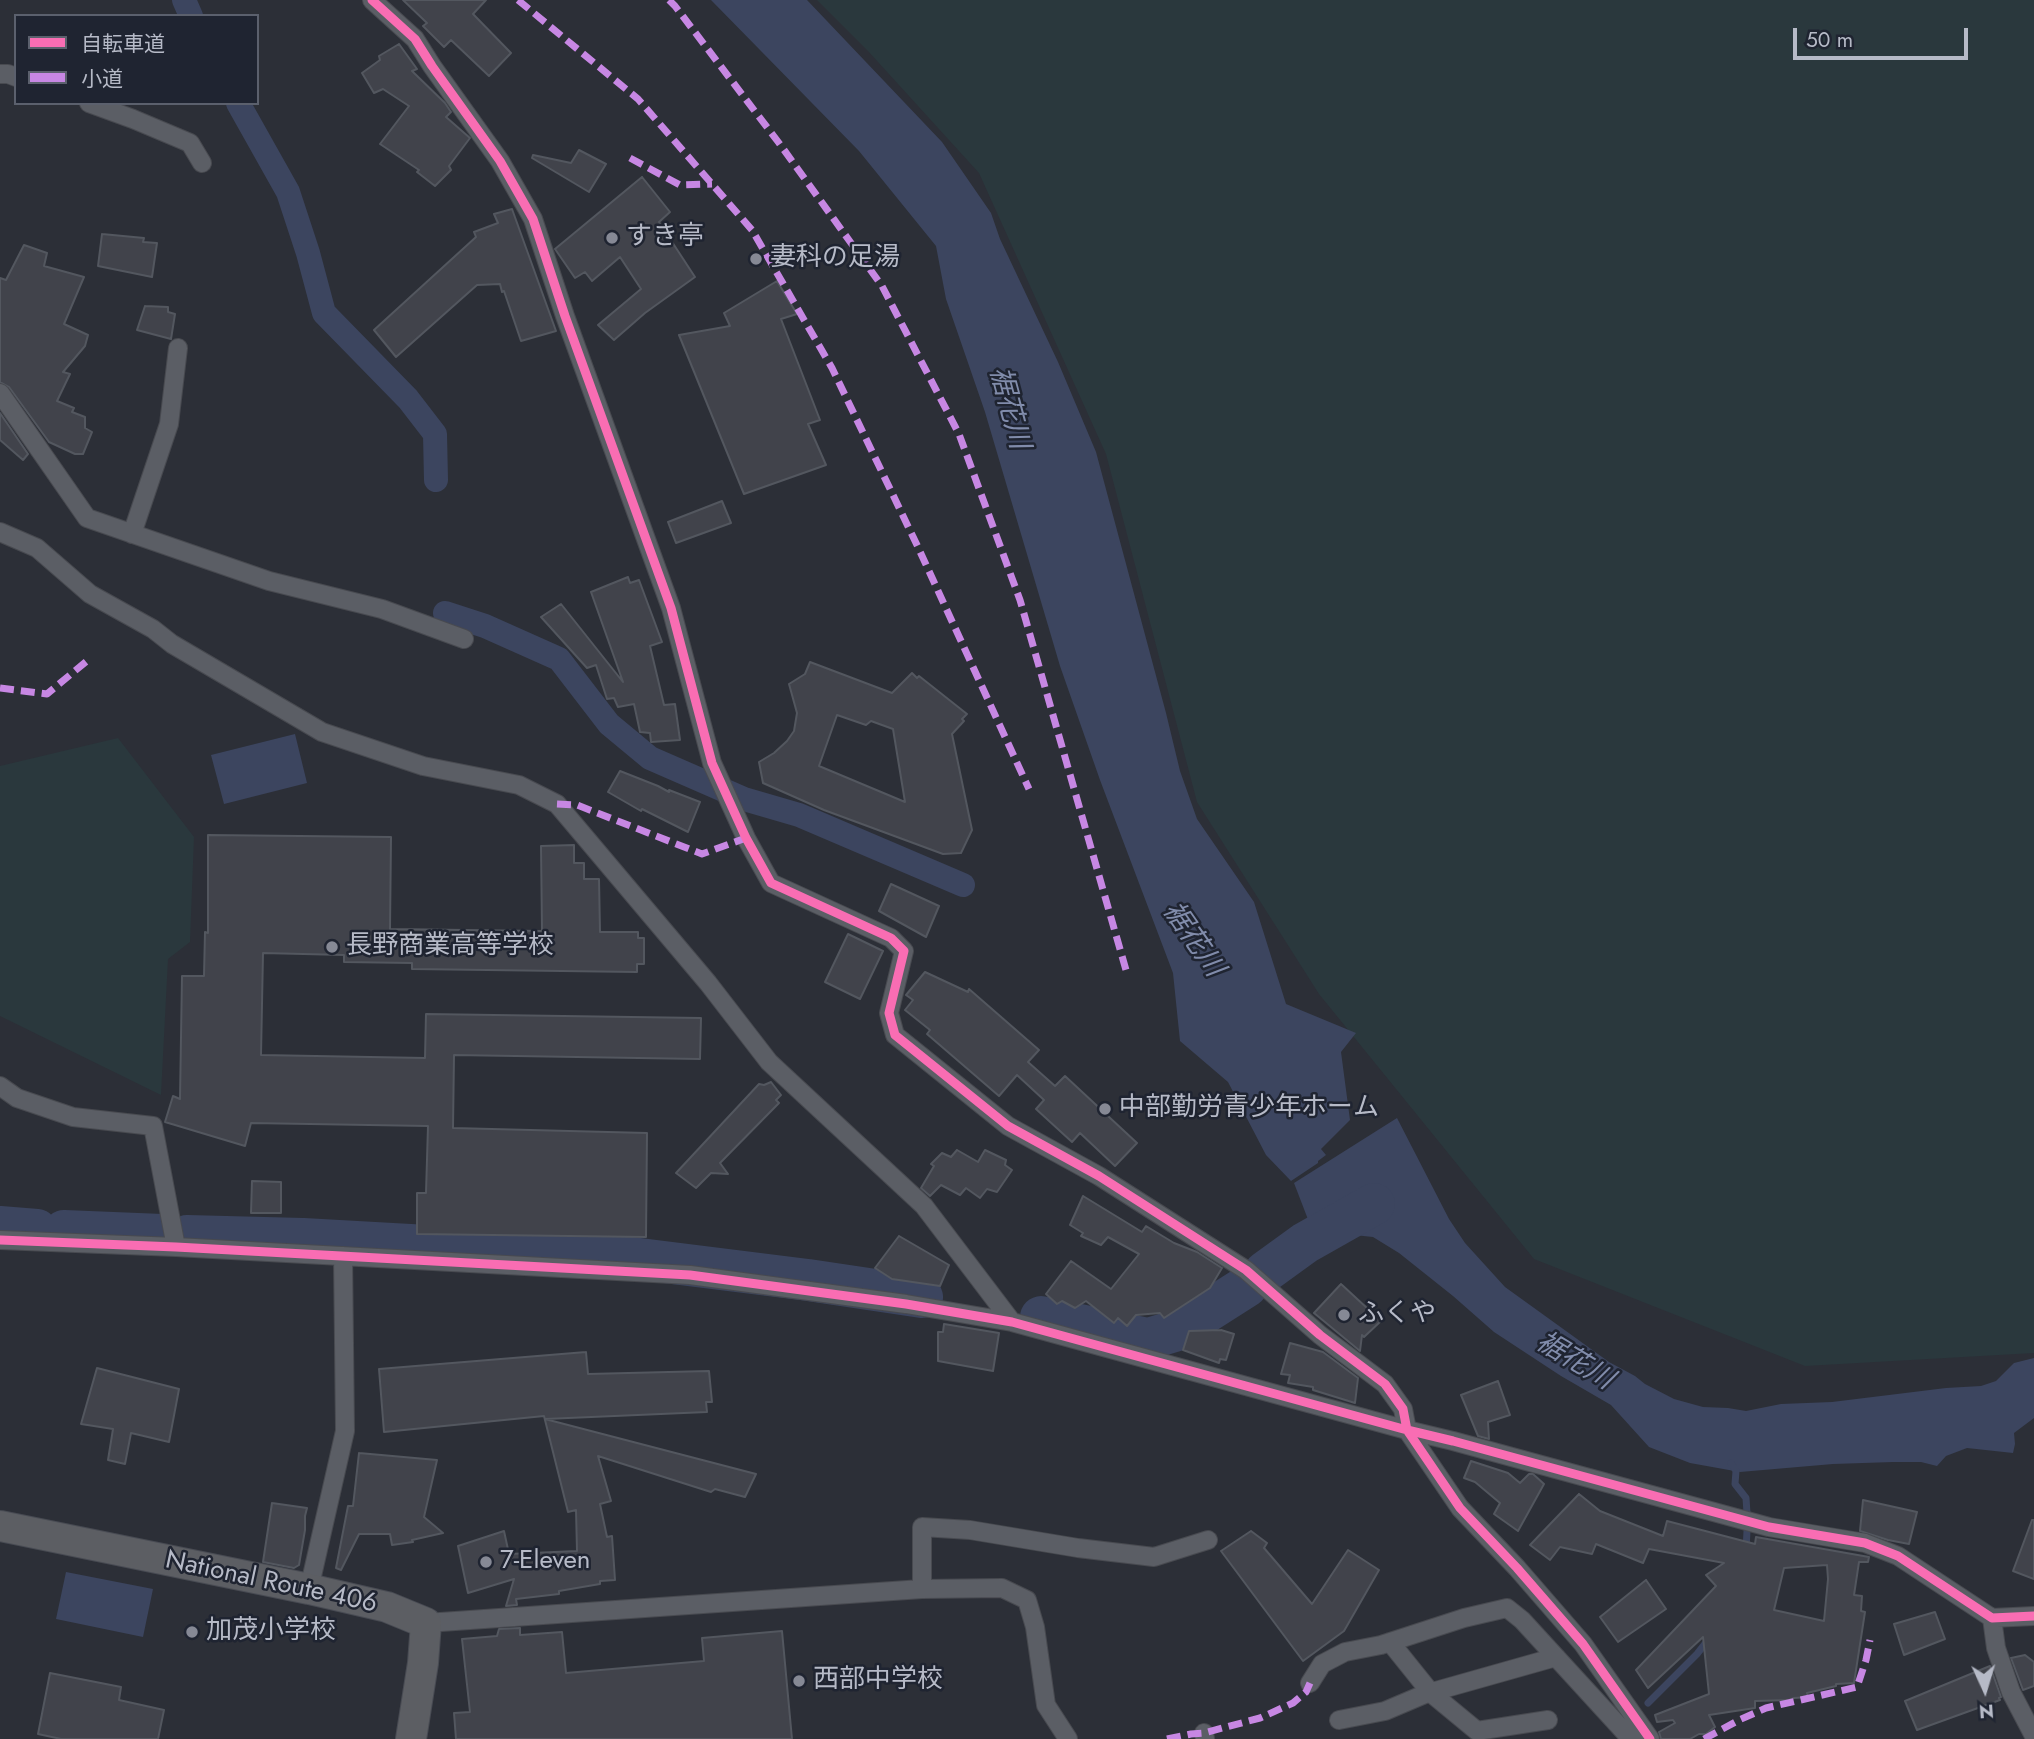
<!DOCTYPE html>
<meta charset="utf-8">
<style>
body{margin:0}
#map{position:relative;width:2034px;height:1739px;overflow:hidden;background:#2c2f37;font-family:Jost,"Noto Sans JP",sans-serif}
canvas{display:block}
.legend{position:absolute;left:14px;top:14px;width:245px;height:91px;box-sizing:border-box;background:#1f2431;border:2px solid #5b606d;margin:0;padding:9px 12px;list-style:none;font-size:21px;color:#b6bac7}
.legend li{display:flex;align-items:center;gap:14px;height:35px}
.legend b{width:35px;border:2px solid #5b606d}
.north{position:absolute;left:1950px;top:1655px;width:70px;height:70px;-webkit-text-stroke:5px #1f2431;paint-order:stroke;rotate:176deg;font-size:19px;font-weight:700;line-height:28px;text-align:center;color:#b6bac7}
.north::after{content:'';display:block;margin:auto;width:24px;height:32px;background:#b6bac7;clip-path:polygon(50% 0,100% 100%,50% 72%,0 100%)}
.scale{position:absolute;left:1793px;top:28px;width:175px;height:32px;box-sizing:border-box;border:4px solid #b6bac7;border-top:0;padding-left:9px;font-size:21px;line-height:24px;white-space:nowrap;color:#b6bac7;-webkit-text-stroke:5px #1f2431;paint-order:stroke}
</style>
<div id="map">
<canvas width="2034" height="1739"></canvas>
<ul class="legend">
<li><b style="height:9px;background:#f96db3"></b>自転車道</li>
<li><b style="height:9px;background:#c787e3"></b>小道</li>
</ul>
<div class="north">N</div>
<div class="scale">50 m</div>
</div>
<script>
const ctx = document.querySelector('canvas').getContext('2d');
ctx.lineJoin = 'round';
function fillPath(path, color) { ctx.fillStyle = color; ctx.fill(path, 'evenodd'); }
const toPath = rows => new Path2D(rows.map(r => 'M' + r).join(''));
function stroke(path, color, width, dash) { ctx.strokeStyle = color; ctx.lineWidth = width; ctx.lineCap = dash ? 'butt' : 'round'; ctx.setLineDash(dash || []); ctx.stroke(path); }
function label(font, color, halo, rows, align = 'center') {
  ctx.font = font + ' Jost,"Noto Sans JP",sans-serif'; ctx.lineWidth = 5; ctx.setLineDash([]); ctx.textBaseline = 'middle'; ctx.strokeStyle = halo; ctx.fillStyle = color; for (const [text, x, y, turn = 0] of rows) {
    ctx.save(); ctx.translate(x, y); ctx.rotate((+turn || 0) * Math.PI / 180); ctx.textAlign = isNaN(turn) ? turn : align; if (halo) ctx.strokeText(text, 0, 0); ctx.fillText(text, 0, 0); ctx.restore();
  }
}
fillPath(toPath([
 [817,0,2034,0,2034,1353,1805,1366,1534,1259,1319,994,1197,802,1106,454,979,173,868,51],
 [118,738,194,837,190,942,168,959,161,1095,0,1016,0,766]
]), '#2a383d');
fillPath(toPath([
 [711,0,807,0,942,142,991,213,1000,239,1058,362,1096,452,1166,713,1180,771,1197,819,1254,902,1286,1004,1356,1033,1341,1052,1350,1120,1321,1149,1326,1155,1318,1161,1318,1163,1291,1181,1266,1155,1228,1082,1180,1041,1173,973,1100,780,1060,666,985,412,946,299,936,246,859,151],
 [295,734,307,783,224,804,211,755],
 [1397,1118,1449,1219,1465,1243,1505,1287,1609,1362,1635,1376,1645,1384,1674,1399,1703,1407,1728,1408,1746,1411,1781,1404,1832,1402,1946,1388,1981,1386,1996,1381,2014,1363,2034,1358,2034,1418,2014,1433,2015,1444,2013,1453,1967,1448,1946,1456,1937,1466,1921,1462,1893,1462,1833,1464,1740,1472,1690,1463,1649,1447,1611,1405,1561,1376,1494,1332,1453,1296,1399,1253,1373,1237,1354,1235,1331,1238,1309,1222,1294,1183],
 [66,1572,153,1589,143,1637,56,1619]
]), '#3c455f');
stroke(toPath([
 [1731,1463,1736,1471,1735,1484,1746,1498,1747,1513],
 [1746,1550,1747,1531],
 [1648,1703,1697,1654,1708,1640]
]), '#3c455f', 7);
stroke(toPath([
 [184,0,191,16],
 [238,103,288,192,308,253,324,313,408,399,435,434,436,480],
 [445,613,485,626,559,659,609,724,650,758,744,799,799,815,963,885]
]), '#3c455f', 24);
stroke(toPath([
 [0,1227,37,1230],
 [64,1231,162,1235],
 [187,1236,303,1239,624,1257,808,1280,922,1297],
 [1265,1272,1305,1243,1374,1204],
 [1041,1317,1148,1339,1178,1330,1247,1286]
]), '#3c455f', 42);
const building = toPath([
 [403,0,486,0,473,14,511,53,489,76,451,40,444,47,423,26,427,23,403,0],
 [399,44,417,69,412,71,445,103,451,112,446,117,470,138,449,166,451,170,435,186,417,172,419,170,380,144,409,106,383,89,374,93,362,73,380,60,379,56,399,44],
 [579,150,606,164,589,192,532,158,533,155,571,163,579,150],
 [642,177,670,212,659,222,695,277,645,313,614,340,598,325,641,289,620,257,592,281,585,272,575,278,555,249,642,177],
 [512,209,556,331,521,341,504,291,502,292,500,284,477,285,396,357,374,330,476,237,474,232,498,223,494,214,512,209],
 [102,234,144,238,143,242,157,243,152,277,98,266,102,234],
 [24,245,47,253,44,266,84,277,64,324,88,335,85,346,63,372,70,374,57,401,74,408,72,412,85,417,85,428,92,432,83,454,75,454,49,442,9,387,0,382,0,278,6,280,24,245],
 [777,281,797,314,781,319,820,420,808,424,826,465,744,494,679,335,730,326,724,313,777,281],
 [145,306,168,307,168,312,175,314,171,339,137,330,145,306],
 [0,413,28,454,23,460,0,440,0,413],
 [722,501,731,523,676,543,668,522,722,501],
 [628,577,630,583,639,580,662,642,650,646,664,705,675,704,680,740,651,742,650,733,640,732,634,704,618,707,614,698,607,699,596,665,587,668,541,617,561,604,623,682,591,592,628,577],
 [810,662,892,693,912,673,917,678,919,676,967,714,962,719,964,721,952,734,972,830,961,853,943,854,824,810,763,783,759,762,774,753,787,741,794,731,797,713,789,684,805,674,810,662],
 [837,715,866,725,871,721,893,729,905,802,819,766,837,715],
 [620,771,658,786,669,792,669,790,700,802,688,832,642,809,641,811,608,792,620,771],
 [208,835,391,837,390,929,542,931,541,846,574,845,574,863,584,863,584,879,599,879,600,932,638,932,638,938,644,938,644,964,637,964,637,972,412,969,412,963,344,962,344,955,263,953,261,1055,425,1058,426,1014,701,1018,700,1059,454,1055,453,1128,647,1133,646,1237,417,1234,417,1193,426,1193,428,1126,251,1123,245,1146,165,1122,173,1096,180,1099,182,976,204,976,205,932,208,933,208,835],
 [891,884,939,906,926,937,879,911,891,884],
 [848,934,883,951,860,999,825,982,848,934],
 [925,972,968,992,969,989,1039,1050,1028,1062,1055,1086,1065,1076,1137,1143,1115,1166,1080,1133,1072,1142,1036,1109,1044,1100,1017,1075,999,1096,927,1034,930,1030,905,1010,913,1000,906,995,925,972],
 [771,1082,781,1095,776,1100,779,1103,720,1163,728,1174,711,1173,696,1188,676,1173,759,1084,764,1085,771,1082],
 [957,1150,978,1162,985,1150,1006,1160,1005,1165,1012,1170,997,1192,987,1189,980,1198,966,1188,960,1195,941,1185,930,1196,921,1188,934,1166,931,1164,942,1153,951,1157,957,1150],
 [252,1181,281,1182,281,1213,251,1213,252,1181],
 [1083,1196,1142,1232,1146,1226,1174,1243,1197,1252,1222,1268,1210,1288,1164,1318,1160,1313,1136,1315,1127,1326,1118,1318,1114,1323,1086,1301,1075,1308,1062,1301,1057,1304,1046,1294,1071,1261,1111,1289,1139,1254,1108,1237,1101,1245,1081,1236,1083,1233,1070,1225,1083,1196],
 [899,1236,949,1265,940,1286,892,1279,875,1268,899,1236],
 [1341,1284,1381,1321,1364,1337,1362,1335,1360,1351,1314,1313,1341,1284],
 [944,1324,999,1333,993,1371,938,1361,938,1332,943,1332,944,1324],
 [1221,1330,1234,1334,1226,1360,1220,1359,1219,1363,1183,1350,1189,1331,1221,1330],
 [1290,1343,1323,1352,1358,1378,1355,1403,1313,1390,1313,1387,1288,1383,1290,1375,1281,1374,1290,1343],
 [586,1352,588,1374,709,1371,712,1402,706,1402,707,1412,545,1419,756,1474,745,1497,715,1489,711,1492,598,1456,611,1501,600,1504,607,1537,612,1536,615,1580,600,1581,600,1584,559,1591,559,1594,516,1599,517,1605,506,1606,514,1579,468,1593,458,1546,504,1531,509,1554,577,1551,576,1510,568,1512,544,1416,384,1432,379,1369,586,1352],
 [97,1368,179,1389,169,1442,131,1433,125,1464,108,1460,113,1429,81,1424,97,1368],
 [1498,1381,1510,1415,1488,1422,1489,1439,1478,1436,1461,1395,1498,1381],
 [359,1453,437,1460,424,1517,443,1533,412,1540,413,1542,392,1545,390,1534,359,1534,341,1570,336,1568,348,1506,353,1506,359,1453],
 [1471,1461,1508,1473,1520,1483,1529,1474,1533,1474,1544,1484,1518,1531,1494,1514,1500,1503,1475,1482,1464,1478,1471,1461],
 [1579,1494,1600,1511,1663,1536,1667,1521,1755,1544,1756,1537,1869,1557,1868,1562,1859,1562,1854,1595,1862,1596,1861,1611,1865,1612,1854,1683,1836,1684,1836,1686,1807,1693,1808,1697,1794,1698,1789,1700,1755,1701,1755,1708,1709,1715,1715,1727,1706,1734,1699,1734,1690,1739,1661,1739,1659,1732,1675,1723,1673,1720,1657,1722,1655,1715,1709,1694,1703,1637,1648,1688,1636,1670,1716,1586,1706,1575,1724,1563,1649,1549,1643,1563,1596,1544,1592,1554,1560,1547,1550,1560,1530,1545,1579,1494],
 [1827,1565,1828,1579,1824,1621,1774,1610,1784,1568,1827,1565],
 [1863,1500,1917,1512,1909,1544,1888,1540,1860,1531,1863,1500],
 [272,1503,307,1508,305,1516,305,1530,299,1565,294,1568,263,1562,272,1503],
 [2032,1520,2034,1520,2034,1579,2013,1571,2032,1520],
 [1251,1531,1267,1543,1264,1548,1312,1604,1348,1550,1379,1570,1344,1631,1303,1661,1221,1551,1251,1531],
 [1646,1580,1666,1609,1618,1642,1600,1617,1646,1580],
 [1935,1612,1945,1639,1904,1655,1894,1624,1935,1612],
 [520,1628,520,1635,562,1632,566,1673,704,1661,702,1638,782,1631,792,1739,456,1739,454,1713,470,1712,462,1639,497,1636,499,1629,520,1628],
 [2025,1655,2034,1662,2034,1686,2023,1690,2011,1658,2025,1655],
 [1990,1666,2001,1697,1999,1698,2000,1700,1917,1730,1905,1701,1990,1666],
 [50,1673,121,1687,119,1700,164,1710,158,1739,61,1739,38,1734,50,1673]
]);
fillPath(building, '#41434b');
stroke(building, '#53575f', 2);
const minor = toPath([
 [372,0,415,39,432,66,500,161,533,219,565,316,671,608,712,763,746,838,771,883,891,938,904,951,889,1013,895,1035,1008,1126,1099,1176,1246,1270,1320,1335,1385,1384,1403,1409,1407,1430,1460,1508,1517,1568,1583,1644,1650,1739],
 [0,74,8,74,16,77],
 [89,103,133,119,190,143,202,163],
 [0,393,87,518,269,581,382,609,464,639],
 [0,532,37,548,90,594,153,629,172,644,322,732,423,766,519,785,557,804,708,983,769,1062,924,1206,1012,1322],
 [132,534,169,424,178,348],
 [0,1086,17,1098,73,1117,153,1126,176,1247],
 [0,1240,176,1247,690,1275,906,1304,1012,1322,1407,1430,1453,1441,1769,1527,1865,1543,1898,1556,1992,1618,2034,1616],
 [309,1589,345,1431,343,1256],
 [922,1589,922,1527,970,1530,1078,1548,1154,1557,1208,1540],
 [1992,1618,1996,1648,2011,1692,2034,1736],
 [426,1623,922,1589,1002,1588,1027,1600,1035,1627,1046,1705,1068,1739],
 [1390,1642,1431,1693,1477,1731,1548,1720],
 [1310,1683,1322,1664,1345,1652,1381,1645,1464,1618,1507,1608,1522,1620,1631,1739],
 [1339,1720,1385,1711,1425,1694,1556,1657],
 [1204,1733,1205,1739]
]);
const trunk = toPath([
 [0,1526,309,1589,387,1607,426,1623,423,1663,411,1739]
]);
stroke(minor, '#484a50', 20);
stroke(trunk, '#484b53', 32);
stroke(minor, '#5b5e65', 18);
stroke(trunk, '#5c5e63', 30);
stroke(toPath([
 [518,0,638,99,752,230,832,368,917,545,1029,789],
 [669,0,675,6,779,143,882,286,959,434,1020,600,1126,970],
 [630,158,680,185,712,184],
 [0,688,47,694,88,660],
 [557,804,577,805,702,854,746,838],
 [1167,1739,1191,1734,1204,1733,1260,1718,1293,1703,1306,1692,1310,1683],
 [1704,1739,1739,1720,1766,1708,1857,1687,1866,1660,1870,1640]
]), '#c787e3', 7, [14, 7]);
stroke(toPath([
 [372,0,415,39,432,66,500,161,533,219,565,316,671,608,712,763,746,838,771,883,891,938,904,951,889,1013,895,1035,1008,1126,1099,1176,1246,1270,1320,1335,1385,1384,1403,1409,1407,1430,1460,1508,1517,1568,1583,1644,1650,1739],
 [0,1240,176,1247,690,1275,906,1304,1012,1322,1407,1430,1453,1441,1769,1527,1865,1543,1898,1556,1992,1618,2034,1616]
]), '#f96db3', 9);
for (const [x, y, r, color] of [
 [612,238,7,"#868995"],
 [756,259,7,"#868995"],
 [332,947,7,"#868995"],
 [1105,1109,7,"#868995"],
 [1344,1315,7,"#868995"],
 [486,1562,7,"#868995"],
 [192,1632,7,"#868995"],
 [799,1681,7,"#868995"]
]) { const dot = new Path2D(); dot.arc(x, y, r, 0, 2 * Math.PI); ctx.fillStyle = color; ctx.fill(dot); stroke(dot, '#1f2431', 2.5); }
label('26px', '#b6bac7', '#1f2431', [
 ["すき亭",626,238],
 ["妻科の足湯",770,259],
 ["長野商業高等学校",346,947],
 ["中部勤労青少年ホーム",1119,1109],
 ["ふくや",1358,1315],
 ["7-Eleven",500,1562],
 ["加茂小学校",206,1632],
 ["西部中学校",813,1681]
], 'left');
label('26px', '#b6bac7', '#1f2431', [
 ["National Route 406",271,1583,12]
]);
label('italic 28px', '#818cab', '#1f2431', [
 ["裾花川",1008,408,75],
 ["裾花川",1192,940,55],
 ["裾花川",1574,1362,31]
]);
</script>
